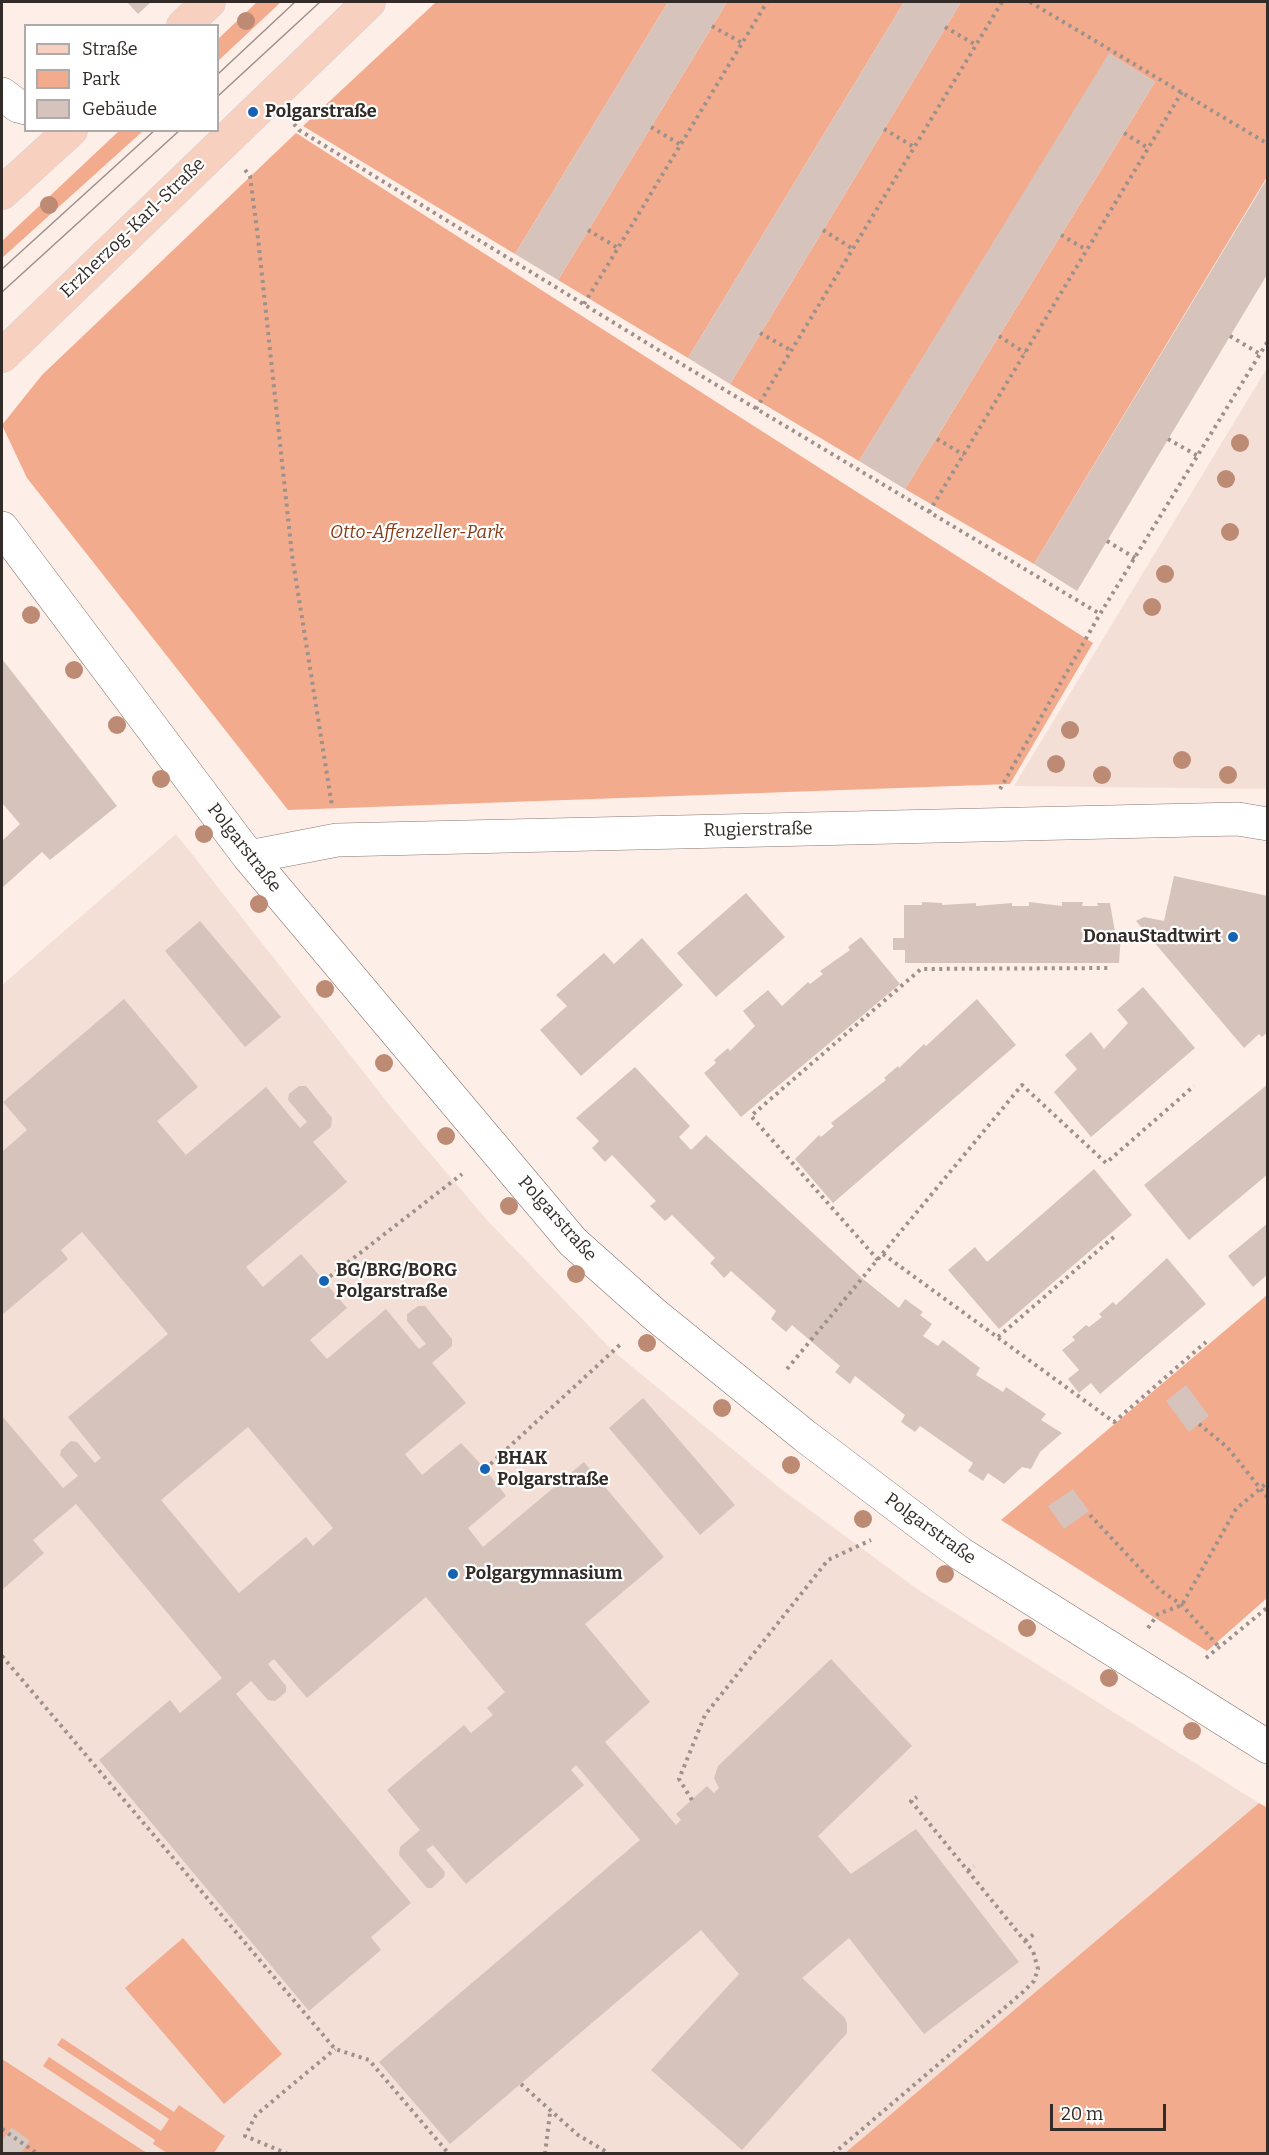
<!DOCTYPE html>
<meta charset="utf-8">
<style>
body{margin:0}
#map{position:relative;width:1269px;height:2155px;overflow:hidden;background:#feeee8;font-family:Bitter,serif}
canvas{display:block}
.frame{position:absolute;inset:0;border:3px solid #322b28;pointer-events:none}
.legend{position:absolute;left:24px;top:24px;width:195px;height:108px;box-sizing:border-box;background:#fff;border:2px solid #adaaa9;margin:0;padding:8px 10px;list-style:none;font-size:18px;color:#322b28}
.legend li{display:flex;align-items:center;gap:12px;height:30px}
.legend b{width:30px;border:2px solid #adaaa9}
.scale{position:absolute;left:1050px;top:2104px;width:116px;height:27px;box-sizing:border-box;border:3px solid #322b28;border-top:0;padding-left:8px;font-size:18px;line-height:21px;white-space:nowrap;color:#322b28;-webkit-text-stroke:4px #fff;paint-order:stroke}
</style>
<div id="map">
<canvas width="1269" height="2155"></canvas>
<div class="frame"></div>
<ul class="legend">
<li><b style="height:8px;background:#f8d0bf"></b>Straße</li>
<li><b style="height:16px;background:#f3ab8d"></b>Park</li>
<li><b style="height:16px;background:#d6c3bc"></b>Gebäude</li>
</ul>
<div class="scale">20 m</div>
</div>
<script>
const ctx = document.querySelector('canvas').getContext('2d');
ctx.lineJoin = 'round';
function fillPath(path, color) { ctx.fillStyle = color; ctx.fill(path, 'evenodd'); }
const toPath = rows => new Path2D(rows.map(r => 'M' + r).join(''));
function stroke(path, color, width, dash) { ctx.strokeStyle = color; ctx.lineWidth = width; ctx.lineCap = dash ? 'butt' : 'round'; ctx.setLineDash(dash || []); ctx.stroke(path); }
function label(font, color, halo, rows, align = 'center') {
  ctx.font = font + ' Bitter,serif'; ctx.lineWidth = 4.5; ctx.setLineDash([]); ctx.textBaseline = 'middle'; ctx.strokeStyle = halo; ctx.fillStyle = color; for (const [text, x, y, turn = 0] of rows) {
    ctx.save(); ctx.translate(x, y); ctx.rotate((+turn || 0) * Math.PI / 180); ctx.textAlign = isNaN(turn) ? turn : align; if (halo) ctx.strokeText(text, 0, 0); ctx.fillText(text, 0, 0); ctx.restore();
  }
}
fillPath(toPath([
 [1267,368,1267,789,1014,786],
 [176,834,395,1112,486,1219,613,1351,781,1489,920,1591,1259,1803,845,2153,147,2153,2,2059,2,985]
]), '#f4dfd6');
fillPath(toPath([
 [257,2,281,2,218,61,218,39],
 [436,2,668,2,515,254,303,126],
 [727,2,904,2,688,358,558,280],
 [961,2,1267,2,1267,177,1034,564,905,489,1155,82,1110,54,859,461,730,384],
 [120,130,143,131,2,258,2,241],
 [296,133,1093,643,1010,784,288,810,27,478,2,425,42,375],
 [1267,1295,1267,1598,1207,1651,1001,1520],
 [1259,1803,1268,1808,1267,2153,845,2153],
 [183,1938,282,2054,224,2104,125,1988],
 [62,2038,174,2112,179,2105,225,2136,214,2153,167,2153,153,2144,155,2140,43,2066,49,2057,161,2131,169,2119,57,2045],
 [2,2059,147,2153,2,2153]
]), '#f3ab8d');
fillPath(toPath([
 [127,2,151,2,138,14],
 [668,2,727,2,558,280,515,254],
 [904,2,961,2,730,384,688,358],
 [1109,53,1155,82,905,489,859,461],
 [1268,177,1268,273,1077,591,1034,564],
 [2,659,117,806,50,860,42,852,2,888,2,841,20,824,2,803],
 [1174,876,1268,896,1268,1032,1262,1037,1259,1034,1244,1048,1136,921,1144,917,1164,921],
 [746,893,785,937,716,997,677,953],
 [922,902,942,903,942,905,976,903,976,906,1012,903,1012,906,1029,906,1029,902,1062,906,1062,902,1083,902,1082,906,1098,906,1097,903,1110,903,1115,932,1121,933,1119,963,905,963,905,950,893,950,893,938,904,938,904,905,922,905],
 [200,921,281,1017,245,1047,165,951],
 [861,937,900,984,741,1117,704,1073,716,1063,714,1060,728,1048,730,1051,755,1026,743,1011,768,990,782,1006,808,982,810,984,823,974,820,971,850,950,848,947],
 [642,938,683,985,581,1076,540,1030,567,1006,556,995,604,953,614,964],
 [1143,987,1195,1048,1091,1137,1054,1092,1077,1069,1065,1055,1091,1032,1104,1049,1128,1023,1117,1010],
 [124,999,198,1087,157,1121,186,1155,266,1087,300,1128,307,1122,288,1100,289,1094,299,1086,306,1086,332,1118,331,1127,313,1142,347,1182,246,1267,263,1287,301,1254,347,1308,310,1340,327,1359,386,1309,419,1349,426,1344,407,1321,407,1314,418,1306,425,1306,452,1339,452,1346,432,1363,466,1403,405,1454,422,1475,461,1443,485,1469,506,1496,468,1528,483,1547,584,1462,664,1557,585,1624,650,1702,605,1742,676,1825,681,1820,676,1814,707,1786,714,1793,719,1788,714,1778,718,1766,831,1659,912,1746,818,1836,851,1874,916,1829,1019,1962,924,2034,849,1938,802,1978,844,2017,847,2023,847,2033,742,2150,651,2070,739,1974,701,1930,450,2144,379,2062,640,1840,576,1765,571,1770,584,1785,466,1884,433,1845,426,1850,445,1872,444,1877,432,1888,427,1888,399,1855,400,1847,420,1830,387,1790,464,1725,471,1733,493,1715,487,1708,505,1692,426,1597,307,1698,274,1659,268,1664,286,1686,286,1692,275,1701,268,1700,251,1681,236,1694,411,1903,371,1937,381,1950,309,2011,99,1760,170,1700,180,1713,222,1678,76,1504,33,1540,44,1553,2,1590,2,1416,63,1488,78,1476,60,1455,61,1450,71,1441,77,1442,95,1463,101,1458,68,1417,168,1334,82,1232,61,1250,68,1259,2,1315,2,1152,27,1130,3,1102],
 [248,1427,333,1528,313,1546,306,1537,239,1593,161,1500],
 [977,999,1016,1045,833,1203,795,1159,819,1135,821,1137,834,1126,831,1123,886,1080,884,1078,898,1066,899,1068,924,1044,926,1046],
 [635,1067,690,1126,679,1137,691,1150,706,1135,863,1279,899,1308,905,1299,923,1312,920,1315,932,1324,923,1336,938,1346,943,1340,980,1368,976,1375,1003,1392,1006,1387,1046,1414,1041,1420,1062,1433,1040,1452,1031,1469,1022,1467,1004,1484,988,1473,983,1481,968,1471,973,1463,947,1445,920,1426,915,1432,901,1422,905,1415,855,1376,850,1384,835,1372,840,1366,792,1325,786,1332,771,1319,776,1311,731,1271,724,1278,710,1263,715,1258,672,1215,665,1221,650,1206,656,1201,612,1155,605,1162,592,1148,599,1141,576,1118],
 [1268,1084,1268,1174,1189,1240,1144,1185],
 [1094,1169,1132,1215,999,1329,948,1270,975,1247,987,1262],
 [1268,1223,1268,1274,1253,1287,1228,1256],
 [1167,1258,1206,1304,1100,1394,1091,1383,1079,1393,1068,1379,1079,1370,1062,1350,1075,1340,1072,1337,1086,1325,1089,1327,1102,1317,1099,1314,1113,1302,1116,1305],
 [1186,1385,1209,1416,1189,1432,1166,1401],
 [643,1398,735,1505,700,1535,609,1428],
 [1073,1489,1089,1511,1064,1529,1048,1506]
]), '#d6c3bc');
stroke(toPath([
 [2,2141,20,2154]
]), '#d5c7c2', 33, [33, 16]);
const minor = toPath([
 [2,94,18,106,26,108],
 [2,528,249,857,573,1242,654,1314,805,1436,961,1554,1268,1747],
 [249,857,337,840,1238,819,1268,824]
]);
const primary = toPath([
 [183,26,209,2],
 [2,193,71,130],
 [2,356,369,2]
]);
stroke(minor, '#87766f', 34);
stroke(primary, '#d2d0d0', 34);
stroke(toPath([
 [1030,2,1268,144],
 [712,26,742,43],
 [945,27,976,45],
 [294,124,299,130,673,359,1100,614],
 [651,127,681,145],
 [884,129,914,147],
 [1124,133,1148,148],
 [245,170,250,176,258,238,292,555,332,806],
 [588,230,618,248],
 [823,230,853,249],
 [1061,235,1087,250],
 [584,304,767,2],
 [760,333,792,351],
 [999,336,1025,353],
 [1230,336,1260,354],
 [756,409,1002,2],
 [937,439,964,455],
 [1168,439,1198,456],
 [929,512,1182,92],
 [1107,541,1135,558],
 [1000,789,1100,614,1268,341],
 [883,1254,1114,1422,1206,1342],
 [878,1260,751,1116,921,969,1109,968],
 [324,1281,462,1174],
 [998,1337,1116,1235],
 [787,1369,1022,1085,1106,1163,1194,1086],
 [1199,1424,1227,1447,1268,1498],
 [485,1469,623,1342],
 [1090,1515,1160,1590,1182,1605,1219,1647],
 [1148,1628,1158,1614,1182,1605,1236,1509,1268,1482],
 [2,1656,335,2049,369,2060,449,2154],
 [1206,1658,1268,1607],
 [692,1800,679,1779,705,1715,828,1560,871,1540],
 [968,1871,974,1866],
 [1025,1941,1034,1934],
 [521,2084,578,2135,610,2154],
 [2,2129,38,2154],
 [288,2154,245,2136,256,2115,335,2049],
 [545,2154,550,2113],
 [833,2154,1023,1992,1034,1981,1038,1969,1033,1951,911,1801,917,1797]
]), '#9d918c', 4, [3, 4.5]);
stroke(minor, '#fff', 33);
stroke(primary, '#f8d0bf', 33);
stroke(toPath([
 [218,74,295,2],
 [218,96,320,2],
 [2,269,155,130],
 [2,292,180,130]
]), '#9c908c', 1.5);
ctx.fillStyle = '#bd8b73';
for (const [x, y] of [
 [246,21],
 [49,205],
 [1240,443],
 [1226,479],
 [1230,532],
 [1165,574],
 [1152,607],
 [31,615],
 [74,670],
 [117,725],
 [1070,730],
 [1182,760],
 [1056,764],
 [1102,775],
 [1228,775],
 [161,779],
 [204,834],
 [259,904],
 [325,989],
 [384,1063],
 [446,1136],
 [509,1206],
 [576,1274],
 [647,1343],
 [722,1408],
 [791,1465],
 [863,1519],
 [945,1574],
 [1027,1628],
 [1109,1678],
 [1192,1731]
]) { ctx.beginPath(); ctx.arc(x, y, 9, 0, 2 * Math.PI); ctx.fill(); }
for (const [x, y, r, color] of [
 [253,112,6,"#1563b2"],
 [1233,937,6,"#1563b2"],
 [324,1281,6,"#1563b2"],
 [485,1469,6,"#1563b2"],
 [453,1574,6,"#1563b2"]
]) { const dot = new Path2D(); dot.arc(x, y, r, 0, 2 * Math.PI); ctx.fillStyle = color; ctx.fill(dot); stroke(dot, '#fff', 2); }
label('bold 18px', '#322b28', '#fff', [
 ["Polgarstraße",265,112],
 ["DonauStadtwirt",1221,937,"right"],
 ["BG/BRG/BORG",336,1271],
 ["Polgarstraße",336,1292],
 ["BHAK",497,1459],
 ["Polgarstraße",497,1480],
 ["Polgargymnasium",465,1574]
], 'left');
label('18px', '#322b28', '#fff', [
 ["Erzherzog-Karl-Straße",133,228,-44],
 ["Rugierstraße",758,830,-1],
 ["Polgarstraße",244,848,52],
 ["Polgarstraße",557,1219,48],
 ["Polgarstraße",930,1529,36]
]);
label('italic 18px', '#883a14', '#fff', [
 ["Otto-Affenzeller-Park",417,533]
]);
</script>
